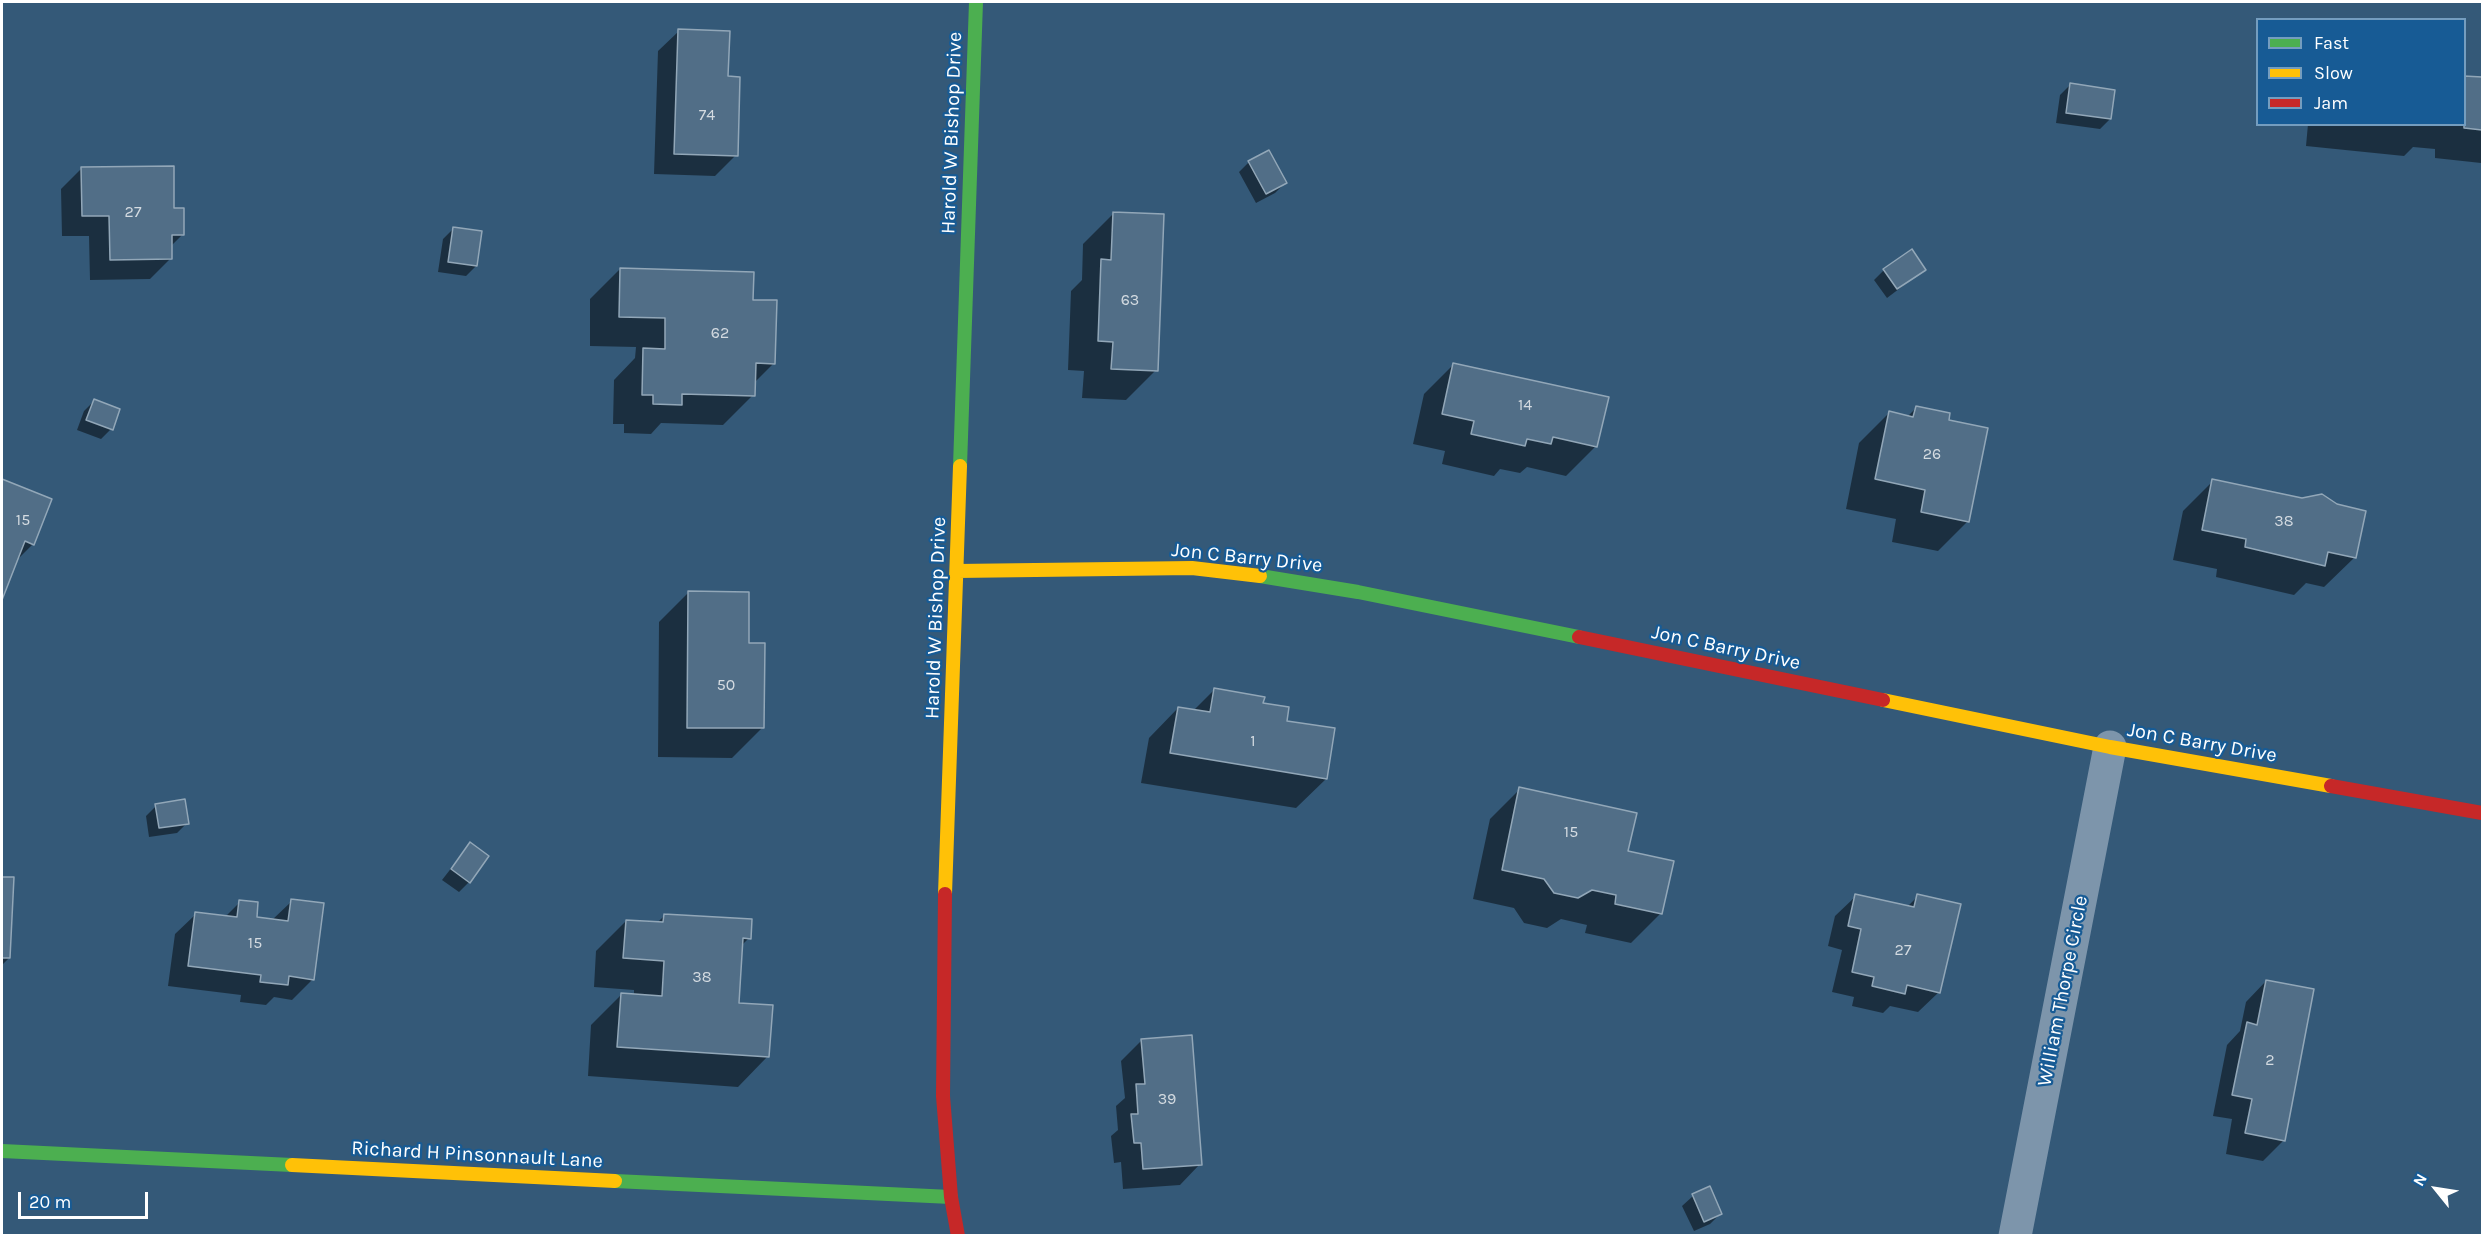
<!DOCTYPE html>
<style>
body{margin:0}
#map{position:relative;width:2484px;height:1237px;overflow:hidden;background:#345978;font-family:Karla,sans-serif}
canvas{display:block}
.frame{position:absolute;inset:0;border:3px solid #fff;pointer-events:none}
.legend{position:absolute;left:2256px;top:18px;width:210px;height:108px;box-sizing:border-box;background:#175b95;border:2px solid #749dbf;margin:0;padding:8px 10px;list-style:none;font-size:18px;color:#fff}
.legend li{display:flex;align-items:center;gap:12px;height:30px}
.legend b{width:30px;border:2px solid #749dbf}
.north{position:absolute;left:2406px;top:1159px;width:60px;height:60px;-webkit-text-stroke:4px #175b95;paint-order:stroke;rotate:300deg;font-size:16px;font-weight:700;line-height:24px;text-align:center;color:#fff}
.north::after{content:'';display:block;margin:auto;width:21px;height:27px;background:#fff;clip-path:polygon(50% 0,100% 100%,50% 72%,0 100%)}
.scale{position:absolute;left:18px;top:1192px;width:130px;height:27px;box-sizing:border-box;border:3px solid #fff;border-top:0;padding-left:8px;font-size:18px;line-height:21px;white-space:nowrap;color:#fff;-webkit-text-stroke:4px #175b95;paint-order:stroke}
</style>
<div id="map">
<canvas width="2484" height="1237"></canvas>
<div class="frame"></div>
<ul class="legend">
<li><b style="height:8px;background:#4caf50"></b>Fast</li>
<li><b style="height:8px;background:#ffc107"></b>Slow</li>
<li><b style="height:8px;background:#c62828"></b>Jam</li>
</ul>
<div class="north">N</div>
<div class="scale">20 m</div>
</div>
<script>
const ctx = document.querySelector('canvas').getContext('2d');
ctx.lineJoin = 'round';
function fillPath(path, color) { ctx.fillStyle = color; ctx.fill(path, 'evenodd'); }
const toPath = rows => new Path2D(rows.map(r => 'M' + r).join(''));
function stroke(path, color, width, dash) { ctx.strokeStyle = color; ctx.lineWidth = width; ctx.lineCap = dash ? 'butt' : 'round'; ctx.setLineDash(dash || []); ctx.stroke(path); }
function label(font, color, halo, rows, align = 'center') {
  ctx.font = font + ' Karla,sans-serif'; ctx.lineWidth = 4.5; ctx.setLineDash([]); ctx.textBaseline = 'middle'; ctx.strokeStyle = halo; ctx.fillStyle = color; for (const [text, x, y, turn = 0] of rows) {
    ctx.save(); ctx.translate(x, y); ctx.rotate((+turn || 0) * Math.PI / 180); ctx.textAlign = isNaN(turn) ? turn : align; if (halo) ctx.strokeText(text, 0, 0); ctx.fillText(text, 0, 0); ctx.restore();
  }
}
fillPath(toPath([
 [679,31,726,78,736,155,715,176,654,174,658,51],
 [2464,77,2482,79,2481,163,2435,158,2435,149,2413,147,2404,156,2306,146,2308,124,2464,124],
 [2070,85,2110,119,2100,129,2056,123,2060,95],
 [1249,162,1285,183,1275,193,1256,203,1239,172],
 [81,169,173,209,183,234,170,247,171,258,150,279,90,280,89,236,62,236,61,189],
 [1113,214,1156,370,1126,400,1082,398,1084,371,1068,370,1071,291,1082,280,1083,244],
 [453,229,476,266,466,276,438,272,443,239],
 [620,269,751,301,774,363,754,383,753,395,723,425,661,423,651,434,624,433,624,424,613,424,614,380,635,358,636,347,590,346,590,299],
 [1884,270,1924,270,1887,298,1874,280],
 [1454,364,1596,446,1566,476,1527,467,1520,473,1500,469,1494,476,1442,464,1445,451,1413,444,1424,394],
 [94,401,111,429,101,439,77,430,84,411],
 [1916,408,1947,421,1968,521,1938,551,1892,542,1896,519,1846,509,1859,443,1889,413,1907,417],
 [2,480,50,500,33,544,16,561,2,596],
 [2213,481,2354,558,2324,587,2306,583,2294,595,2216,577,2217,569,2173,560,2183,511],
 [689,592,762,728,732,758,658,757,659,622],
 [1214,690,1262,705,1285,722,1326,779,1296,808,1141,783,1149,738,1178,708,1193,711],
 [1520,789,1626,852,1661,913,1631,943,1585,933,1587,925,1561,919,1547,928,1524,923,1514,908,1473,899,1490,819],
 [156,806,187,823,177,833,149,837,146,816],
 [470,844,469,882,459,892,442,880],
 [2,878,13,879,9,958,2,965],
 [1856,896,1907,907,1918,896,1939,992,1918,1012,1890,1006,1883,1013,1852,1006,1854,997,1832,992,1842,950,1828,946,1835,916],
 [292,901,313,979,292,1000,274,997,266,1005,240,1002,241,995,168,986,175,934,196,914,225,917,240,902,255,918,272,920],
 [665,915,749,938,741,946,737,1004,767,1057,738,1087,588,1076,591,1025,621,995,634,996,634,990,594,987,596,951,626,921,657,923],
 [2266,981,2284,1140,2263,1161,2226,1154,2232,1119,2213,1116,2227,1045,2240,1031,2246,1002],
 [1142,1040,1200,1164,1180,1185,1123,1189,1121,1162,1114,1163,1111,1136,1118,1130,1116,1106,1125,1098,1121,1061],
 [1709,1188,1720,1214,1710,1224,1694,1231,1682,1206,1693,1196]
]), '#0007');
const building = toPath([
 [678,29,730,31,728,76,740,77,738,156,674,154,678,29],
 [2464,76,2482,77,2482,130,2464,128,2464,76],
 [2070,83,2115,90,2111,119,2066,113,2070,83],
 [1269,150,1287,183,1266,194,1248,161,1269,150],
 [174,166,174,208,184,208,184,235,172,235,172,259,110,260,109,216,82,216,81,167,174,166],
 [1113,212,1164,214,1158,371,1111,369,1113,342,1098,341,1101,259,1111,260,1113,212],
 [453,227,482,231,477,266,448,262,453,227],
 [1912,249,1926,270,1897,289,1883,269,1912,249],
 [620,268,754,272,753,300,777,300,775,364,756,363,755,396,682,394,682,405,653,404,653,395,642,395,643,348,665,349,665,318,619,317,620,268],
 [1453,363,1609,397,1597,447,1553,437,1551,444,1527,439,1525,446,1471,434,1474,421,1442,414,1453,363],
 [94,399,120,409,113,430,86,420,94,399],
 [1916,406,1950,413,1949,420,1988,428,1969,522,1921,512,1925,490,1875,479,1889,411,1913,417,1916,406],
 [2,479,52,499,34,545,25,541,2,600,2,479],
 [2212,479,2302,498,2322,494,2337,504,2366,511,2356,558,2328,552,2325,566,2245,547,2246,539,2202,530,2212,479],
 [688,591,749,592,749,643,765,643,764,728,687,728,688,591],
 [1214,688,1265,697,1263,703,1289,707,1287,721,1335,728,1327,779,1170,753,1178,707,1210,712,1214,688],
 [1519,787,1637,813,1628,851,1674,861,1662,914,1615,904,1616,895,1592,890,1578,898,1554,893,1544,879,1502,870,1519,787],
 [185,799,189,824,159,828,155,804,185,799],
 [470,842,489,856,470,883,451,869,470,842],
 [2,877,14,877,10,958,2,958,2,877],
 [1855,894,1914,907,1917,894,1961,904,1940,993,1907,985,1905,994,1872,986,1874,977,1852,972,1861,929,1848,926,1855,894],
 [291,899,324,903,314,980,289,976,288,985,260,982,261,975,188,966,195,912,237,917,239,900,258,902,257,917,288,921,291,899],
 [664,914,752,919,751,939,743,938,739,1003,773,1005,769,1057,617,1047,621,993,662,996,664,961,623,958,626,920,663,922,664,914],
 [2266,980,2314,989,2285,1141,2245,1133,2252,1099,2232,1095,2247,1022,2257,1025,2266,980],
 [1192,1035,1202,1165,1143,1169,1141,1143,1134,1143,1131,1114,1138,1114,1136,1084,1145,1084,1141,1039,1192,1035],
 [1710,1186,1722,1214,1704,1222,1692,1194,1710,1186]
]);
fillPath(building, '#516e87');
stroke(building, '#92a7b8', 1.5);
stroke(toPath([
 [2015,1236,2110,747]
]), '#7d95ab', 33);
stroke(toPath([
 [960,466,976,2],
 [1260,576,1358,592,1579,637],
 [2,1151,292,1165],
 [615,1181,951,1197]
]), '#4caf50', 14);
stroke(toPath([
 [957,571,1192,568,1260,576],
 [1883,700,2110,747,2331,786],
 [945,894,960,466],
 [292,1165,615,1181]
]), '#ffc107', 14);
stroke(toPath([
 [1579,637,1883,700],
 [2331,786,2482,813],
 [945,894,943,1096,951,1197,958,1236]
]), '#c62828', 14);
label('16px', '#d4dbe1', null, [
 ["74",707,115],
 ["27",133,212],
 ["63",1130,300],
 ["62",720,333],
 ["14",1525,405],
 ["26",1932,454],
 ["15",23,520],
 ["38",2284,521],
 ["50",726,685],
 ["1",1253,741],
 ["15",1571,832],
 ["15",255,943],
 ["27",1903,950],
 ["38",702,977],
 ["2",2270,1060],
 ["39",1167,1099]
]);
label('20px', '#fff', '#175b95', [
 ["Harold W Bishop Drive",952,133,-88],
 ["Jon C Barry Drive",1247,558,6],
 ["Harold W Bishop Drive",936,618,-88],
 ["Jon C Barry Drive",1726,648,12],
 ["Jon C Barry Drive",2202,743,10],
 ["William Thorpe Circle",2063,991,-79],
 ["Richard H Pinsonnault Lane",477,1155,3]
]);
</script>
